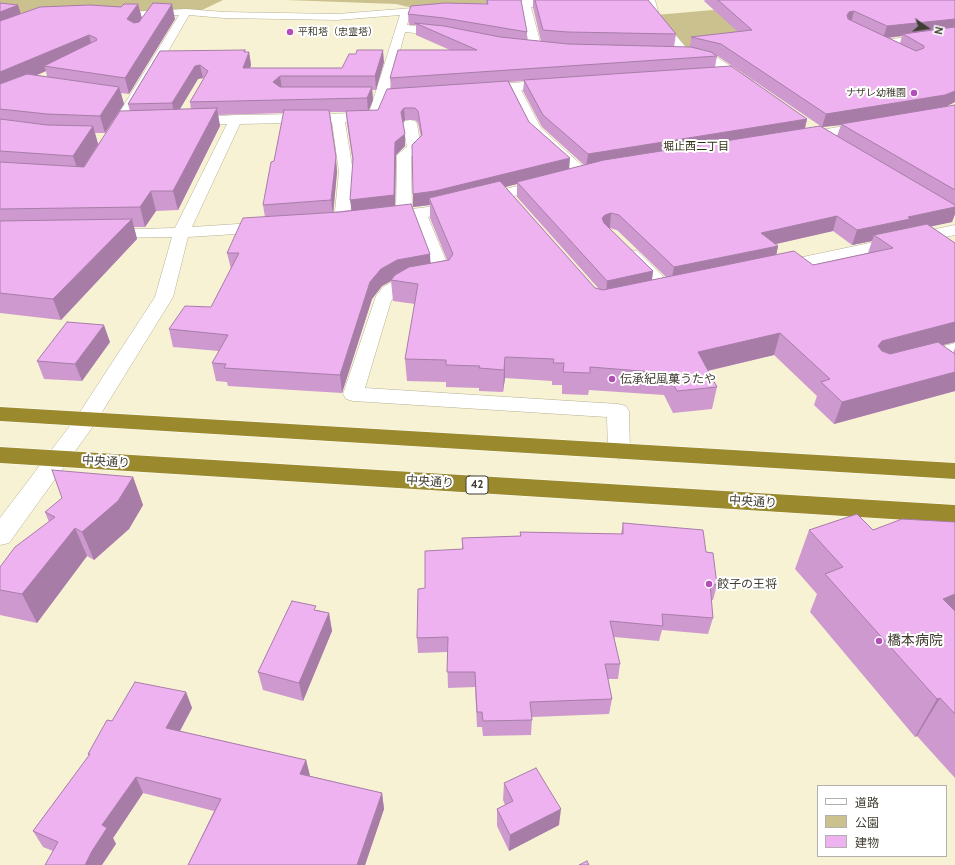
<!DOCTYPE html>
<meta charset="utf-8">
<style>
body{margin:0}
#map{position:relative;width:955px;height:865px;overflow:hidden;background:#f7f2d4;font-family:Cabin,"Noto Sans JP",sans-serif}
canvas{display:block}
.legend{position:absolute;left:817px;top:785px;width:130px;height:72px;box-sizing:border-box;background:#fff;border:1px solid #b2b1ad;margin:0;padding:5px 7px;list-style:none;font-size:12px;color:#3f3d31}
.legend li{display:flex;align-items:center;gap:8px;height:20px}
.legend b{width:20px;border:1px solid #b2b1ad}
.north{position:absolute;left:907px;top:8px;width:40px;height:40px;-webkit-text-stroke:3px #fff;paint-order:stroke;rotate:103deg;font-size:11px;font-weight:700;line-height:16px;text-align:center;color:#3f3d31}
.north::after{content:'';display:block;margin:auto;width:14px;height:18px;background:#3f3d31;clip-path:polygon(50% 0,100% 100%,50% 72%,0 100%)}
</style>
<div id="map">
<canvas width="955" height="865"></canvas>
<ul class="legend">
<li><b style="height:5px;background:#fff"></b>道路</li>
<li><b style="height:11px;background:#cbc18e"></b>公園</li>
<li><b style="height:11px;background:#eeb2f0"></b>建物</li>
</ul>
<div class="north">N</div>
</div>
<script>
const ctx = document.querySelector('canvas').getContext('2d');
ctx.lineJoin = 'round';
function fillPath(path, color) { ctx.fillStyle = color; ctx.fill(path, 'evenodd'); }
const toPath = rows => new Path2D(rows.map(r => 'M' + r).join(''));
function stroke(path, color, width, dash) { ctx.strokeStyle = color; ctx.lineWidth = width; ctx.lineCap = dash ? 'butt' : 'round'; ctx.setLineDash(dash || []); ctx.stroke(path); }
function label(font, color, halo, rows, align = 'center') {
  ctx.font = font + ' Cabin,"Noto Sans JP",sans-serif'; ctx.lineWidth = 4; ctx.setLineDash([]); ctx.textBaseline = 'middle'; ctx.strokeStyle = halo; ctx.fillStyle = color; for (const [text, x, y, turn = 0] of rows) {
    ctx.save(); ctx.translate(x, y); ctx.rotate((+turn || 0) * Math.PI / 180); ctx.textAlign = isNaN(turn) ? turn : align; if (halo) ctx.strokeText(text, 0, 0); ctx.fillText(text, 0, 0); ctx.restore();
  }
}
fillPath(toPath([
 [0,0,223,0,200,11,47,15,0,11],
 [286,0,596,0,493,3,413,8,396,4],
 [816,3,690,50,681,44,656,15,758,6]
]), '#cbc18e');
const minor = toPath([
 [525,0,566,0,567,2,562,5,531,7,542,49,540,51,536,52,530,49,521,7,492,9,487,6,492,3,525,0],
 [645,0,655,0,659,15,689,51,718,58,753,81,755,84,753,87,745,87,710,63,681,55,649,16,645,0],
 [438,6,442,7,443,9,442,11,410,14,407,25,446,30,451,33,446,36,405,32,389,92,414,90,418,91,420,94,418,97,387,99,379,120,345,122,353,172,350,221,348,224,342,226,336,224,334,221,339,172,332,122,240,124,192,227,268,222,274,224,276,227,274,230,268,232,188,237,173,297,94,425,9,543,0,545,0,518,78,415,155,297,172,237,105,238,99,236,97,233,99,230,175,228,227,124,189,125,184,124,182,121,184,118,236,115,369,113,400,15,337,20,224,18,189,15,129,119,140,120,142,123,140,126,135,127,120,127,115,126,113,123,179,15,111,18,106,15,107,13,186,9,224,12,337,14,438,6],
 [955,32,955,38,882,46,876,43,882,40,955,32],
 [554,80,560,84,558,87,521,90,541,128,588,171,590,174,588,177,578,177,530,133,509,91,482,93,476,89,482,85,554,80],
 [410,120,415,121,417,124,421,148,411,157,412,209,436,206,546,179,551,181,554,184,551,187,428,217,452,275,449,279,410,286,395,295,391,301,365,388,618,404,626,406,629,411,630,451,627,456,619,459,611,456,608,451,607,417,353,401,346,399,343,394,376,296,383,287,399,278,433,272,413,218,384,222,378,220,376,217,378,214,396,211,397,155,407,147,403,124,405,121,410,120],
 [869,122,874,123,876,126,874,129,802,141,797,140,795,137,797,134,802,133,869,122],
 [955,225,955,235,779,272,773,271,770,267,773,263,779,262,955,225],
 [631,250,637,251,673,286,676,290,673,294,667,295,661,294,625,259,622,255,625,251,631,250],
 [955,343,955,355,947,357,955,362,955,378,948,376,922,355,925,351,955,343]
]);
const highway = toPath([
 [0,407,955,463,955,479,0,421,0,407],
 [0,447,955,505,955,523,0,463,0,447]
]);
stroke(minor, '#b5b094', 1);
stroke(highway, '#fff', 1);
fillPath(minor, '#fff');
fillPath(highway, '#9b892d');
fillPath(toPath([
 [486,0,527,32,527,40,541,41,533,7,533,0,648,0,676,34,674,47,690,47,691,37,738,32,704,1,705,0,955,0,955,102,945,107,955,105,955,214,952,222,930,226,955,243,955,342,942,345,953,353,955,348,955,391,834,424,814,405,817,396,774,355,708,371,717,387,712,409,673,413,664,395,589,390,588,395,562,394,562,385,552,385,552,381,505,378,503,392,479,391,479,388,446,387,446,382,407,381,405,359,415,304,393,301,391,281,382,286,372,299,342,393,228,386,227,382,216,381,212,363,219,351,173,347,169,329,211,307,231,269,227,253,265,217,263,205,274,161,284,113,218,115,220,126,178,210,156,211,145,227,134,227,137,239,61,320,0,313,0,3,21,14,121,7,138,4,142,18,175,19,129,94,121,93,124,104,105,133,95,133,98,144,130,111,128,104,160,51,249,52,251,65,250,68,342,68,384,62,376,90,372,90,373,100,369,110,378,110,391,89,390,78,450,50,416,35,416,25,409,25,408,14,486,4],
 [902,36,900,43,889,38],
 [717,56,719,57,822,127,805,129,807,119,715,67],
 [46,71,47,77,37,75],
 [204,78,190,102,191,109,180,109,198,79,203,78],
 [524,81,523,91,542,127,584,165,569,169,529,122,509,82],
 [330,112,346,112,347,123,353,163,351,210,333,212,337,172],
 [405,120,415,120,418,123,421,137,413,207,430,205,430,218,447,260,431,263,395,206,396,155,405,146,405,134,403,123],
 [841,125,837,136,822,127],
 [517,184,517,197,599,289,595,288,505,187],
 [609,228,617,230,666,277,652,280,653,271],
 [833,231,852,245,872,241,868,253,813,265,776,255,778,246,776,244],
 [110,342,82,381,44,379,37,361],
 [133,477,143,505,129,529,94,560,87,556,37,623,0,615,0,567,49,522,45,512],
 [955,522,955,778,917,736,915,737,810,612,817,594,795,569,809,530,873,530],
 [623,523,706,552,717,585,713,600,711,600,713,618,708,634,662,630,659,641,614,637,620,664,618,679,608,679,612,699,609,714,532,717,531,735,483,736,482,727,477,727,475,687,448,688,447,652,418,653,417,638,425,588,462,549,462,538,520,536,520,532,621,534],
 [317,610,329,613,332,631,303,701,263,690,258,672],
 [186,692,192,708,180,731,306,760,310,776,382,793,384,809,365,865,188,865,214,811,143,793,113,838,116,844,53,851,43,847,33,831,89,756,88,754,112,721],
 [504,783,559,825,509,851,497,826,497,809,505,805,503,800]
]), '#cd99ce');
fillPath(toPath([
 [138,4,142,19,131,34,127,19],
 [172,4,175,19,129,94,125,78],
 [18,5,23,20,0,29,0,12],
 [854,11,851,23,847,15,849,12],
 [955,19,955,31,903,34,902,36,883,38,887,26],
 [89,35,93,51,44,66,46,71,0,91,0,72],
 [245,50,247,59,249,52,251,65,245,81,243,68,244,52],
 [383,50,384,62,376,90,375,76],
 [200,65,203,78,198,79,175,117,172,103,195,66],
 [280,76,282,90,273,82],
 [119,87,124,104,105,133,100,116],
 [372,87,373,100,368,112,367,98],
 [955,91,955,102,941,109,841,124,841,125,822,127,826,114],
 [217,108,220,126,178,210,173,191],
 [404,108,405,120,402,124,401,112],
 [807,119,804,131,586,167,588,154],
 [93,126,98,144,79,174,73,156],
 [405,134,405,146,396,155,395,209,352,213,350,200,395,142],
 [336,157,337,172,333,216,331,200],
 [570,158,569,171,517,182,517,184,436,205,429,198,430,205,413,207,413,194],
 [151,191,156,211,145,227,140,207],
 [955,207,955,214,952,222,906,232,874,235,872,241,852,245,857,230,908,217],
 [611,213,610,228,604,230,602,218,605,215],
 [837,216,833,231,758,248,761,233],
 [132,219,137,239,61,320,53,299],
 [778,246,775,261,671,282,674,267],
 [430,254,431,271,391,280,391,281,382,286,372,299,342,393,340,375,370,282,381,269,397,260],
 [653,271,651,286,606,296,607,281],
 [955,322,955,342,875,363,878,346,882,341],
 [104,325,110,342,82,381,75,364],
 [780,333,774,355,693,374,698,352],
 [505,357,505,378,503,392,504,370],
 [955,372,955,391,834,424,842,402],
 [133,477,143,505,129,529,94,560,82,532],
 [75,528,87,556,37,623,22,594],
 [955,594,955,624,943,599],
 [329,613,332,631,303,701,299,683],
 [186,692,192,708,173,744,166,728],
 [940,698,917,736,915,737,937,699],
 [306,760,310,776,300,774],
 [136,777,143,793,113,838,116,844,102,865,85,865,102,825],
 [382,793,384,809,365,865,357,865],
 [561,809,559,825,509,851,510,835]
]), '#a77da8');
const building = toPath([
 [487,0,521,0,527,32,444,18,408,14,411,6,445,3,488,4,487,0],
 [535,0,648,0,676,34,568,32,543,30,535,0],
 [718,0,955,0,955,19,887,26,854,11,849,12,847,15,848,19,916,51,924,48,924,46,903,34,955,27,955,91,945,95,826,114,721,44,691,37,752,30,718,0],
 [0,3,18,5,0,12,0,3],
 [153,3,172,4,125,78,44,66,97,40,96,38,89,35,0,72,0,21,40,7,90,5,121,7,124,4,138,4,127,19,134,23,139,22,153,3],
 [415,23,444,26,500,37,568,44,691,47,711,52,717,56,390,78,398,50,477,50,415,23],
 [245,50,244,52,249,52,243,68,342,68,349,54,356,54,357,50,383,50,375,76,280,76,273,82,280,87,372,87,367,98,190,102,208,71,200,65,195,66,172,103,128,104,160,51,245,50],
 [731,66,807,119,588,154,543,115,524,80,731,66],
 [27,74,119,87,100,116,47,114,0,109,0,84,27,74],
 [508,81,529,122,570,158,435,191,413,194,412,145,422,135,418,111,415,108,404,108,401,112,405,134,395,142,394,195,350,200,353,159,346,111,378,110,387,89,508,81],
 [955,105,955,190,841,124,955,105],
 [217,108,173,191,151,191,140,207,0,209,0,162,84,167,120,111,217,108],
 [284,110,329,110,336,157,331,200,263,205,271,162,274,161,284,110],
 [0,119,47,125,93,126,73,156,0,151,0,119],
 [820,126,955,205,955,207,908,217,910,219,857,230,837,216,761,233,778,246,674,267,619,215,611,213,605,215,602,218,604,223,653,271,607,281,517,182,604,160,820,126],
 [500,181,595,288,603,290,794,251,813,265,893,248,874,235,927,224,955,243,955,322,882,341,878,346,882,351,890,354,938,342,955,354,955,372,842,402,821,382,830,379,780,333,698,352,717,387,677,391,667,373,590,367,590,373,563,372,564,363,553,363,554,359,505,357,504,370,479,368,480,366,446,365,446,360,405,359,418,284,391,280,395,275,409,267,449,260,453,254,429,198,500,181],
 [411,204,430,254,397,260,381,269,370,282,340,375,224,368,226,364,212,363,228,335,169,329,185,306,211,307,239,253,227,253,243,218,340,212,411,204],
 [132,219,53,299,0,293,0,221,132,219],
 [67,322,104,325,75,364,37,361,67,322],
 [52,470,133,477,118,501,82,532,75,528,22,594,0,590,0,567,15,547,55,517,45,512,62,498,52,470],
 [857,514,873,530,902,519,955,522,955,594,943,599,955,611,955,714,940,698,937,699,825,574,843,567,809,530,857,514],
 [623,523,703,530,706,552,713,553,717,585,710,584,713,618,662,614,663,626,610,621,620,664,605,664,612,699,530,702,532,720,483,721,482,712,477,712,475,672,447,672,448,637,417,638,418,589,425,588,425,551,463,549,462,538,521,536,520,532,623,534,623,523],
 [292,601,316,606,314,610,329,613,299,683,258,672,292,601],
 [135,682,186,692,166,728,306,760,300,774,382,793,357,865,188,865,221,799,136,777,102,825,107,828,92,851,85,865,45,865,58,842,33,831,90,754,88,754,107,720,112,721,135,682],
 [536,768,561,809,510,835,497,809,513,801,504,783,536,768],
 [587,861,589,865,579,865,587,861]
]);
fillPath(building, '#eeb2f0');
stroke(building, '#a77da8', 1);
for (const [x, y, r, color] of [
 [290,32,4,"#b250b7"],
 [914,93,4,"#b250b7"],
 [612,379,4,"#b250b7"],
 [709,584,4,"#b250b7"],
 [879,641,4,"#b250b7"]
]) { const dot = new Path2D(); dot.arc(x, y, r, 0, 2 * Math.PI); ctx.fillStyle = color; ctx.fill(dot); stroke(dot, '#fff', 1.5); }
label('10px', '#3f3d31', '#fff', [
 ["平和塔（忠霊塔）",298,32],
 ["ナザレ幼稚園",906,93,"right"]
], 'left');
label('11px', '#332e16', '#fff', [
 ["堀止西二丁目",696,147]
]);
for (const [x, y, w] of [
 [477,485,22]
]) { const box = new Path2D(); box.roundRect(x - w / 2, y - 9, w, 18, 3); ctx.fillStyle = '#fff'; ctx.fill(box); stroke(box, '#3f3d31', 1); }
label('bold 11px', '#3f3d31', null, [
 ["42",477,485]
]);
label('12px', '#3f3d31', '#fff', [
 ["伝承紀風菓うたや",620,379],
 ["餃子の王将",717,584]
], 'left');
label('12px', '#3f3d31', '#fff', [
 ["中央通り",106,462,4],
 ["中央通り",430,482,4],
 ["中央通り",753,502,4]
]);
label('14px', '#3f3d31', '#fff', [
 ["橋本病院",887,641]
], 'left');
</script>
